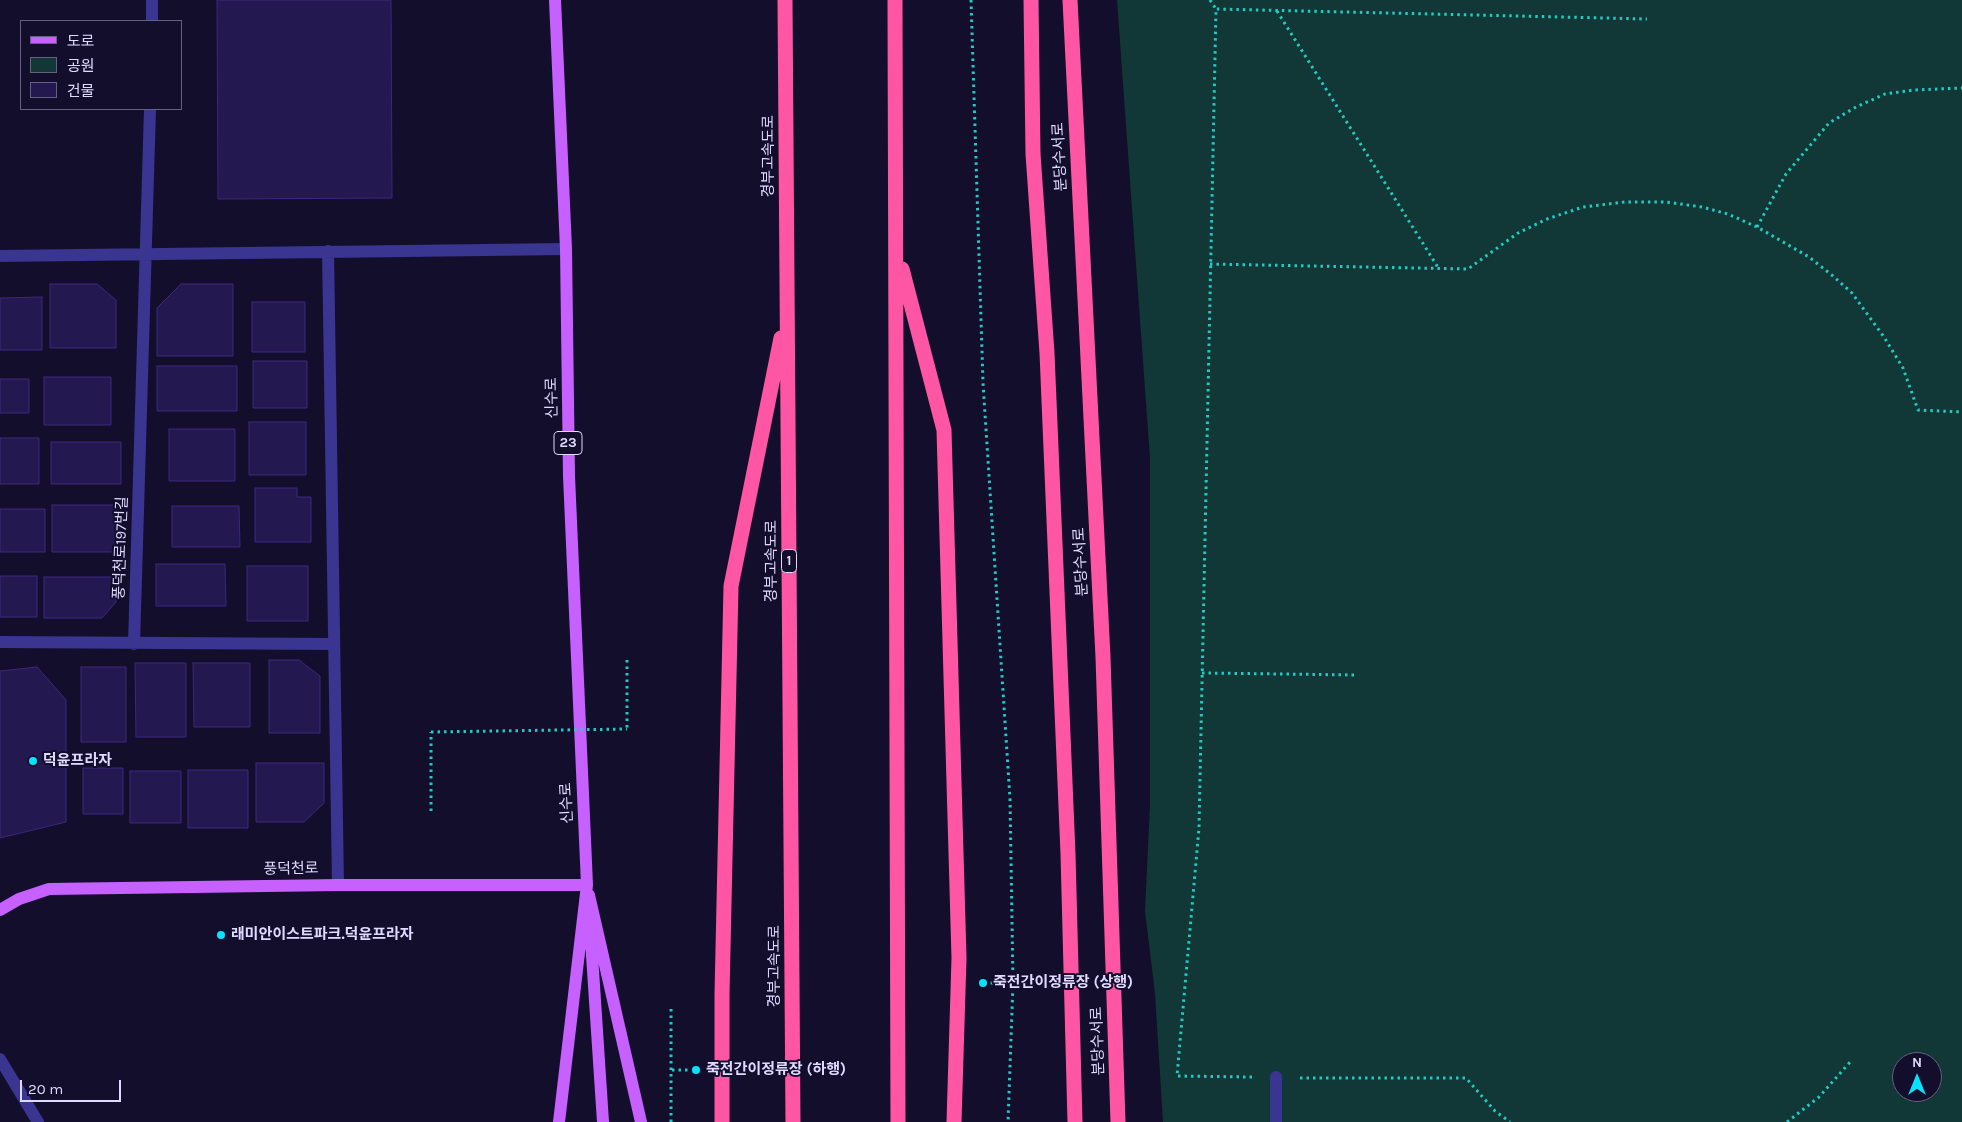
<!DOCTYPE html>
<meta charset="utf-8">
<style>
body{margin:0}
#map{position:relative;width:1962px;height:1122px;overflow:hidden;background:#140e2d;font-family:Karla,"Noto Sans KR",sans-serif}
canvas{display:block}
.legend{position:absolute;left:20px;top:20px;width:162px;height:90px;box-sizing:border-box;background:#140e2d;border:1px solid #656081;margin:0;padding:6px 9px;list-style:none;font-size:15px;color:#dfdaff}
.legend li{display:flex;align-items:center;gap:10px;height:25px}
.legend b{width:25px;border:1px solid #656081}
.north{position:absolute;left:1892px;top:1052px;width:50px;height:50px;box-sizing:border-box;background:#140e2d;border:1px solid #656081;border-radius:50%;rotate:0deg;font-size:14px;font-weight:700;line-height:20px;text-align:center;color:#dfdaff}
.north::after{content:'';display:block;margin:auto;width:18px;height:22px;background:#06e3ff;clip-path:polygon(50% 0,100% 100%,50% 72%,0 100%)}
.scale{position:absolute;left:20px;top:1080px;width:101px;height:22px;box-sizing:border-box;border:2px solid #dfdaff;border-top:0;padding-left:6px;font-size:15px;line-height:18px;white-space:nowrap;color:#dfdaff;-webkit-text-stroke:4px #140e2d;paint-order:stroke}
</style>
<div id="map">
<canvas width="1962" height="1122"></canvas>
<ul class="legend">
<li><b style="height:6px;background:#c661ff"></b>도로</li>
<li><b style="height:14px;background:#113837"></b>공원</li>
<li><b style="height:14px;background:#241850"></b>건물</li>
</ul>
<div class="north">N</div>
<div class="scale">20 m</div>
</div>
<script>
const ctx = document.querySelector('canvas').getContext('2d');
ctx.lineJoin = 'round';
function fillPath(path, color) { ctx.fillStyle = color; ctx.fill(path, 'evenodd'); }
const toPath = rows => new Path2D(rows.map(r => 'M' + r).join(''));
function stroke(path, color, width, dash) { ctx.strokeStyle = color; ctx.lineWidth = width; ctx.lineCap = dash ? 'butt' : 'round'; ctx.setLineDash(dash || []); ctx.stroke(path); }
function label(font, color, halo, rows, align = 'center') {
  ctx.font = font + ' Karla,"Noto Sans KR",sans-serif'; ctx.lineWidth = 4; ctx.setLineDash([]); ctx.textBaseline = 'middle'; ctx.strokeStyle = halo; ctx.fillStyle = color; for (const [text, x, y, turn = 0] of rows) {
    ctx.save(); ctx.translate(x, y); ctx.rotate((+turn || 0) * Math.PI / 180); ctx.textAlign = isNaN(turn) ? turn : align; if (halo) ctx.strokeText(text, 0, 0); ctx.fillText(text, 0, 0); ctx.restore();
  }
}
fillPath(toPath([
 [1117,0,1962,0,1962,1122,1163,1122,1155,993,1145,911,1150,805,1150,458],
 [1902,1062,1932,1062,1932,1092,1902,1092]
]), '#113837');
const building = toPath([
 [217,0,391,0,392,198,218,199,217,0],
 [50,284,97,284,116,300,116,348,50,348,50,284],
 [181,284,233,284,233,356,157,356,157,308,181,284],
 [42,297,42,350,0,350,0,298,42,297],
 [252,302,305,302,305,352,252,352,252,302],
 [253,361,307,361,307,408,253,408,253,361],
 [157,366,237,366,237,411,157,411,157,366],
 [44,377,111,377,111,425,44,425,44,377],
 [0,379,29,379,29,413,0,413,0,379],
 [249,422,306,422,306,475,249,475,249,422],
 [169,429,235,429,235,481,169,481,169,429],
 [0,438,39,438,39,484,0,484,0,438],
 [51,442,121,442,121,484,51,484,51,442],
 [255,488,297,488,297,497,311,497,311,542,255,542,255,488],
 [52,505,117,505,117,552,52,552,52,505],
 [172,506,239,506,240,547,172,547,172,506],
 [0,509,45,509,45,552,0,552,0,509],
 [156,564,225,564,226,606,156,606,156,564],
 [247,566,308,566,308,621,247,621,247,566],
 [0,576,37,576,37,617,0,617,0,576],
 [44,577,116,577,116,602,102,618,44,618,44,577],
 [269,660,299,660,320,676,320,733,269,733,269,660],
 [135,663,186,663,186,737,136,737,135,663],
 [193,663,250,663,250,727,194,727,193,663],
 [37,667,66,700,66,822,0,838,0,671,37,667],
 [81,667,126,667,126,742,81,742,81,667],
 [256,763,324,763,324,803,304,822,256,822,256,763],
 [83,768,123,768,123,814,83,814,83,768],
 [188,770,248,770,248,828,188,828,188,770],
 [130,771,181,771,181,823,130,823,130,771]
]);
fillPath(building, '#241850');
stroke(building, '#3a287e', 1);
stroke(toPath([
 [971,0,983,383,1010,799,1013,983,1008,1122],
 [1210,0,1216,9],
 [1277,11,1439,269],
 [1757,227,1786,174,1829,123,1856,107,1885,94,1914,90,1962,88],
 [1210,264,1468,269,1518,233,1547,219,1583,207,1625,202,1666,202,1702,207,1728,214,1757,227,1809,257,1833,276,1852,293,1884,337,1903,368,1918,410,1962,412],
 [627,660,627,729],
 [1202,673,1357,675],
 [431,811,431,732],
 [984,983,1013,983],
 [672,1070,696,1070],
 [1252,1077,1177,1076,1199,828,1216,9,1647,19],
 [1300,1078,1466,1078,1495,1111,1510,1122],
 [671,1122,671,1009],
 [1787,1122,1819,1097,1851,1061]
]), '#23cac2', 3, [2.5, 4]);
stroke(toPath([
 [152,21,152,0],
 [328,251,338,885],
 [0,256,566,249],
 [0,642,334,644],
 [134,644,150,109],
 [0,1059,38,1122],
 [1276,1122,1276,1077]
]), '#393591', 12);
stroke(toPath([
 [555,0,566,249,569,476,587,885,559,1122],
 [589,895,641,1122],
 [0,910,19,899,49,889,338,885,587,885],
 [590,925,603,1122]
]), '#c661ff', 12);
stroke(toPath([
 [785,0,793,1122],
 [895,0,898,1122],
 [1031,0,1033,154,1047,353,1068,854,1075,1122],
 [1070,0,1103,657,1118,1122],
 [902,269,944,430,959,958,954,1122],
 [722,1122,722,994,731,586,781,338]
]), '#ff55a5', 15);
stroke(toPath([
 [431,732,627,729]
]), '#23cac2', 3, [2.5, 4]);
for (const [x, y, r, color] of [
 [33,761,5,"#06e3ff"],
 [221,935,5,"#06e3ff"],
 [983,983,5,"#06e3ff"],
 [696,1070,5,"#06e3ff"]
]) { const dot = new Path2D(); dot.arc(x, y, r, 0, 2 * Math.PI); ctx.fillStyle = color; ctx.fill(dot); stroke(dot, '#140e2d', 2); }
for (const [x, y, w] of [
 [568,443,28],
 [789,561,15]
]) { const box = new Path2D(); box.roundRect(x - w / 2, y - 11.5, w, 23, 4); ctx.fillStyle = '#140e2d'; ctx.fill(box); stroke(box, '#dfdaff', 1); }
label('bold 14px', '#dfdaff', null, [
 ["23",568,443],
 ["1",789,561]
]);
label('15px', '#dfdaff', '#140e2d', [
 ["경부고속도로",769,156,-90],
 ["분당수서로",1060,157,-93],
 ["신수로",552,398,-91],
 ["풍덕천로197번길",121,548,-88],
 ["경부고속도로",772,561,-90],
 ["분당수서로",1081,562,-93],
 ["신수로",567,803,-93],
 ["풍덕천로",291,869,-1],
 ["경부고속도로",775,966,-90],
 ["분당수서로",1098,1041,-92]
]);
label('bold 15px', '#dfdaff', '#140e2d', [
 ["덕윤프라자",43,761],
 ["래미안이스트파크.덕윤프라자",231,935],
 ["죽전간이정류장 (상행)",993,983],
 ["죽전간이정류장 (하행)",706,1070]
], 'left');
</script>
